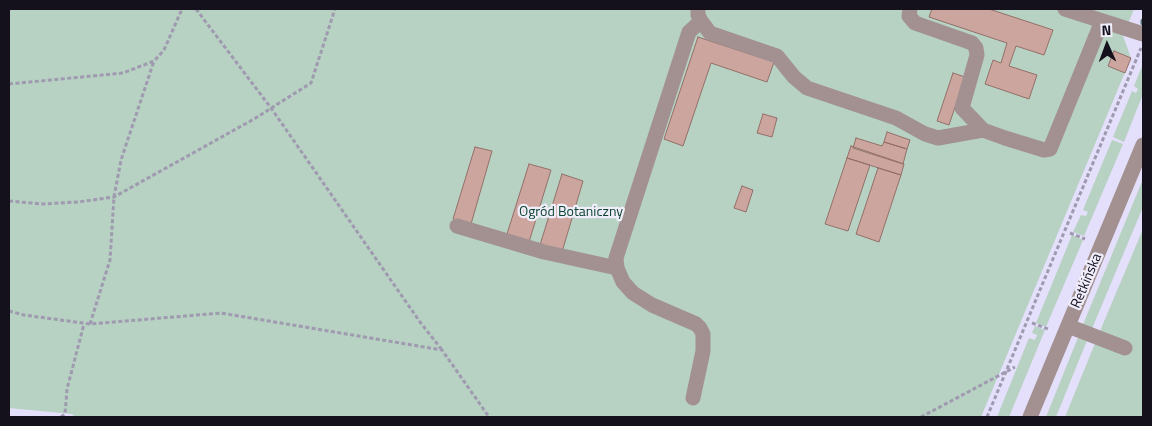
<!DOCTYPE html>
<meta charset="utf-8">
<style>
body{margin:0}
#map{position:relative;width:1152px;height:426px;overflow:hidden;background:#e4dffa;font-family:"Titillium Web",sans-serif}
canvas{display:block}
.frame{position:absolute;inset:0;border:10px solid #14111d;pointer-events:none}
.north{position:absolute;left:1082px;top:20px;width:50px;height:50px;-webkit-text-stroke:4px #f1eefc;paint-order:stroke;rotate:358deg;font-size:14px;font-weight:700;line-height:20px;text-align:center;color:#14111d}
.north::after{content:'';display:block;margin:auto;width:18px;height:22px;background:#14111d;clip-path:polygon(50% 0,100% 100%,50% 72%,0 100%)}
</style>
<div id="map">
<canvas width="1152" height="426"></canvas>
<div class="frame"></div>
<div class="north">N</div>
</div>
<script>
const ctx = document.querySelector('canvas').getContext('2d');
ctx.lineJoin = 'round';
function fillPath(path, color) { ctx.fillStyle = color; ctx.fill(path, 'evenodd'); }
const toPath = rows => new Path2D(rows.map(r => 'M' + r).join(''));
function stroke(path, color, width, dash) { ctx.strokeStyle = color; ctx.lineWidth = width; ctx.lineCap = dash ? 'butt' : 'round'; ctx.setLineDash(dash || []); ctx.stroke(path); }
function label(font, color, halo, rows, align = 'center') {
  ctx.font = font + ' "Titillium Web",sans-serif'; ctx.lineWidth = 4.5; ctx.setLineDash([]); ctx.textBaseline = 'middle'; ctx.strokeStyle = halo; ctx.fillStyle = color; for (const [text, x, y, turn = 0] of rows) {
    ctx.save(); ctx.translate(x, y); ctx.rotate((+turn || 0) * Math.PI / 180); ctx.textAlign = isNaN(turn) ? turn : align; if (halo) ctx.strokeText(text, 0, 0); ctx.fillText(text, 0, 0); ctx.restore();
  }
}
fillPath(toPath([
 [9,9,1134,9,1123,36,1131,58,981,417,75,417,72,414,9,408],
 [1143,64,1143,94,1124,142,1113,137,1132,91,1136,93,1138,89,1134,86],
 [1112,140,1123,144,1084,236,1073,232,1081,215,1086,216,1088,212,1083,210],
 [1143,179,1143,207,1091,331,1082,327],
 [1143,229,1143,417,1065,417,1100,331],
 [1072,235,1083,240,1046,327,1036,323],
 [1035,326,1045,330,1009,417,997,417,1029,338,1035,340,1037,335,1032,333],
 [1079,335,1088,338,1056,417,1046,417]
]), '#b7d1c2');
stroke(toPath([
 [1143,23,1143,21]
]), '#5a727a', 5);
const building = toPath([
 [932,9,989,9,1053,30,1044,55,1016,46,1009,66,1037,75,1029,99,985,84,993,60,1001,63,1007,43,929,17,932,9],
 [698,37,774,62,767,82,711,63,683,146,664,139,698,37],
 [1114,51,1131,58,1125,73,1108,66,1114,51],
 [953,73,965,77,949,125,937,121,953,73],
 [763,114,777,118,772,137,757,133,763,114],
 [887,132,910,140,907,149,884,142,887,132],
 [856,138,882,146,884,142,907,149,903,164,853,148,856,138],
 [851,146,904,164,901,175,847,158,851,146],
 [475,147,492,151,471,224,453,219,475,147],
 [847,158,870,165,848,231,825,224,847,158],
 [529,164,551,170,529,242,507,234,529,164],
 [878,168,901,175,879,242,856,234,878,168],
 [562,174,583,181,562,252,540,245,562,174],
 [742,186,753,190,746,212,734,208,742,186]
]);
fillPath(building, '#cca59e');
stroke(building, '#937069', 1);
stroke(toPath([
 [196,9,271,108,420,322,442,350],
 [9,84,123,73,154,61,164,50,182,9],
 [9,201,42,204,78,202,114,197,254,119,311,83,335,9],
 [1070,233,1085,239],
 [9,311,24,315,90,324,221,313,442,350,489,417],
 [1032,323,1048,329],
 [90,324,110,260,114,197,121,160,154,61],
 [61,417,65,414,67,389,84,324],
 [921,417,1015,367],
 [987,417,1141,48]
]), '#9f9ab0', 3, [4, 2.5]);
stroke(toPath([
 [698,9,698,15,701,21,710,33,777,56,794,77,807,88,896,118,925,134,938,138,983,130,1005,138,1044,150,1050,149,1102,21],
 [910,9,909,16,915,23,972,43,976,48,977,55,962,108,983,130],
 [1065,9,1143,34],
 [457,226,544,252,617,268],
 [1068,326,1125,348],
 [693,398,703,351,703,334,700,328,696,324,652,305,633,293,623,282,617,268,616,258,689,32,701,21],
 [1030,417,1143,145]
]), '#a29190', 15);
label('14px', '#0b442d', '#f1eefc', [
 ["Ogród Botaniczny",571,213]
]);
label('14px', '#14111d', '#f1eefc', [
 ["Retkińska",1087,281,-67]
]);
</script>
